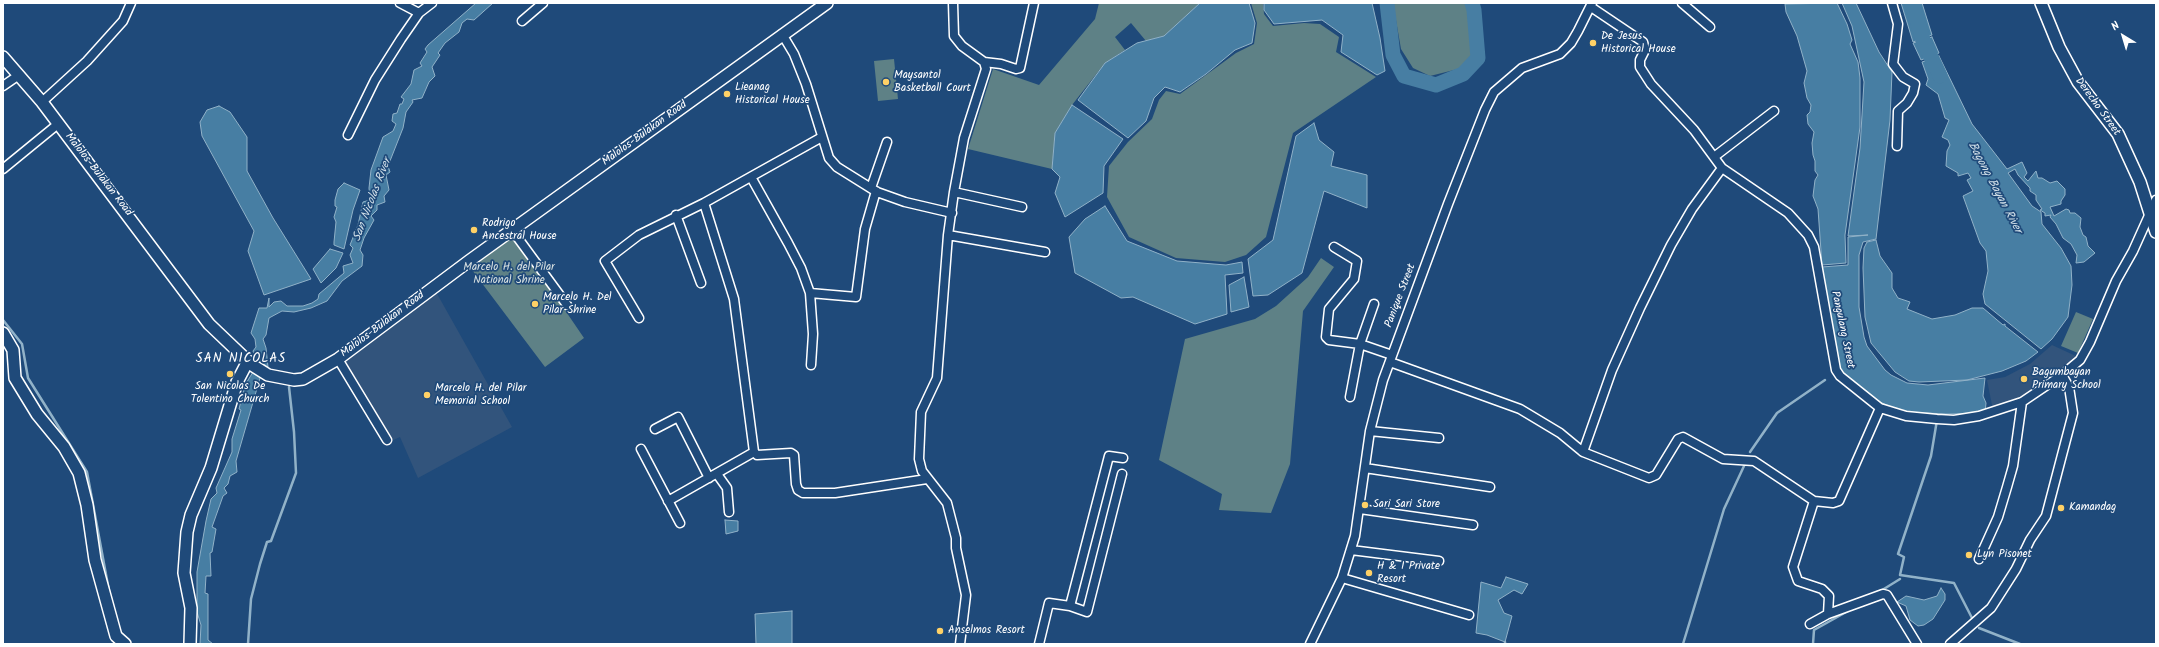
<!DOCTYPE html>
<style>
body{margin:0}
#map{position:relative;width:2159px;height:647px;overflow:hidden;background:#1f4a7a;font-family:Kalam,sans-serif}
canvas{display:block}
.frame{position:absolute;inset:0;border:4px solid #fff;pointer-events:none}
.north{position:absolute;left:2103px;top:16px;width:40px;height:40px;-webkit-text-stroke:3px #1f4a7a;paint-order:stroke;rotate:322deg;font-size:11px;font-weight:700;line-height:16px;text-align:center;color:#fff}
.north::after{content:'';display:block;margin:auto;width:14px;height:18px;background:#fff;clip-path:polygon(50% 0,100% 100%,50% 72%,0 100%)}
</style>
<div id="map">
<canvas width="2159" height="647"></canvas>
<div class="frame"></div>
<div class="north">N</div>
</div>
<script>
const ctx = document.querySelector('canvas').getContext('2d');
ctx.lineJoin = 'round';
function fillPath(path, color) { ctx.fillStyle = color; ctx.fill(path, 'evenodd'); }
const toPath = rows => new Path2D(rows.map(r => 'M' + r).join(''));
function stroke(path, color, width, dash) { ctx.strokeStyle = color; ctx.lineWidth = width; ctx.lineCap = dash ? 'butt' : 'round'; ctx.setLineDash(dash || []); ctx.stroke(path); }
function label(font, color, halo, rows, align = 'center') {
  ctx.font = font + ' Kalam,sans-serif'; ctx.lineWidth = 3.5; ctx.setLineDash([]); ctx.textBaseline = 'middle'; ctx.strokeStyle = halo; ctx.fillStyle = color; for (const [text, x, y, turn = 0] of rows) {
    ctx.save(); ctx.translate(x, y); ctx.rotate((+turn || 0) * Math.PI / 180); ctx.textAlign = isNaN(turn) ? turn : align; if (halo) ctx.strokeText(text, 0, 0); ctx.fillText(text, 0, 0); ctx.restore();
  }
}
fillPath(toPath([
 [436,292,512,427,418,478,400,437,389,442,340,363],
 [2052,345,2078,357,2076,361,2024,398,1993,410,1987,380,2005,377,2030,364]
]), '#32547c');
fillPath(toPath([
 [1099,3,1200,3,1164,36,1146,41,1131,23,1115,37,1125,50,1105,63,1072,105,1055,133,1052,169,968,149,993,69,1039,85,1095,19],
 [1251,3,1263,3,1264,14,1273,26,1304,23,1320,24,1339,37,1336,52,1376,77,1293,133,1266,237,1246,255,1225,262,1176,258,1129,237,1107,197,1109,166,1128,142,1152,119,1159,100,1166,91,1180,94,1236,53,1254,44,1257,23],
 [1393,3,1468,3,1473,53,1462,68,1430,76,1413,68,1401,49],
 [894,59,898,99,878,101,874,61],
 [513,234,584,338,545,367,469,266],
 [1321,258,1334,267,1303,311,1290,464,1271,513,1219,510,1222,494,1159,460,1185,339,1255,319,1276,306,1308,277],
 [2076,312,2093,319,2078,353,2061,346]
]), '#5e8186');
const water = toPath([
 [476,3,493,3,474,20,467,19,462,23,459,32,445,43,438,53,440,55,432,67,435,76,429,82,422,98,412,100,413,102,406,112,403,128,388,166,390,172,386,175,389,190,384,196,385,202,377,205,377,210,371,216,374,220,364,238,360,250,363,255,362,266,342,281,327,301,311,308,294,312,282,311,269,318,266,335,263,339,266,348,268,367,256,359,253,351,256,347,255,339,251,333,259,308,267,308,269,298,269,307,274,302,281,301,287,306,303,306,312,303,318,299,319,294,344,273,343,266,353,263,350,255,353,248,350,245,358,225,363,202,370,200,369,188,371,170,383,137,393,131,396,124,392,121,393,114,397,113,400,104,402,104,404,99,401,97,411,84,414,70,422,66,420,63,427,52,425,49,428,45,476,3],
 [1200,3,1249,3,1255,23,1252,43,1235,50,1206,74,1180,92,1165,87,1154,98,1146,121,1128,138,1078,100,1105,63,1137,43,1164,36,1200,3],
 [1264,3,1372,3,1380,38,1385,71,1377,75,1341,52,1343,35,1322,20,1274,24,1264,10,1264,3],
 [1837,3,1847,24,1852,40,1850,44,1858,62,1860,78,1860,127,1845,235,1846,263,1822,265,1818,209,1813,196,1815,180,1818,175,1815,171,1815,161,1813,155,1812,143,1814,132,1808,124,1807,115,1810,112,1811,105,1807,98,1804,83,1807,71,1797,36,1786,12,1785,4,1837,3],
 [1842,3,1856,3,1879,52,1892,72,1890,120,1876,239,1863,242,1859,255,1859,307,1864,337,1867,346,1885,370,1891,375,1907,383,1928,385,1985,378,1983,396,1986,403,1985,413,1948,414,1903,412,1873,399,1838,372,1822,267,1848,265,1848,237,1868,235,1848,236,1860,148,1864,82,1852,26,1842,3],
 [1901,3,1922,3,1932,35,1913,42,1901,3],
 [1932,37,1939,53,1921,60,1913,43,1932,37],
 [1939,56,1972,124,2007,169,2022,162,2027,173,2024,177,2028,181,2036,171,2038,178,2042,178,2050,183,2057,181,2065,189,2065,195,2061,201,2061,204,2050,207,2054,216,2066,209,2069,210,2070,213,2075,213,2081,218,2080,227,2083,235,2086,237,2088,246,2095,253,2084,262,2076,263,2077,255,2071,244,2063,238,2056,224,2050,217,2051,215,2045,216,2045,213,2040,210,2042,209,2036,200,2036,195,2030,191,2030,188,2018,175,2015,169,2008,173,2032,206,2041,212,2042,224,2061,248,2071,266,2072,285,2068,317,2052,339,2041,349,1985,304,1983,294,1988,271,1986,251,1980,243,1963,196,1973,191,1967,180,1971,178,1968,173,1958,176,1958,173,1946,166,1947,151,1950,145,1948,140,1942,137,1949,120,1945,118,1938,94,1926,85,1928,79,1922,62,1939,56],
 [1072,105,1123,139,1104,166,1103,193,1065,217,1055,193,1060,177,1052,169,1055,133,1072,105],
 [219,106,230,112,247,137,247,171,273,218,311,279,264,295,248,251,254,231,202,136,200,122,207,110,219,106],
 [1314,123,1319,140,1334,152,1331,166,1367,175,1367,208,1324,191,1302,273,1268,295,1253,296,1248,259,1273,240,1296,136,1314,123],
 [344,183,360,190,353,210,344,249,334,245,334,242,336,222,334,217,337,207,335,206,335,200,338,189,344,183],
 [1105,206,1127,241,1177,261,1226,265,1242,262,1243,273,1225,275,1227,314,1195,324,1133,297,1121,298,1075,273,1069,237,1085,219,1105,206],
 [1876,240,1880,256,1892,273,1892,288,1898,298,1910,302,1907,309,1932,319,1955,315,1972,308,1983,308,2003,325,2005,324,2005,326,2038,352,2026,361,2002,371,1967,380,1919,382,1909,381,1895,372,1871,343,1865,317,1863,268,1864,248,1867,242,1876,240],
 [330,249,343,253,336,268,321,283,313,269,330,249],
 [1244,277,1249,307,1231,312,1229,285,1244,277],
 [253,372,260,378,236,461,237,472,230,476,228,484,224,488,227,493,223,496,212,527,216,529,212,552,210,553,211,576,206,576,205,593,208,594,208,640,213,644,200,644,201,625,197,612,197,572,206,521,211,499,217,493,216,488,232,452,232,439,241,410,239,409,245,385,253,372],
 [725,520,738,521,738,531,726,534,725,520],
 [1506,577,1528,584,1522,594,1514,590,1498,600,1504,613,1512,616,1505,642,1487,635,1476,633,1481,582,1501,588,1506,577],
 [1941,588,1945,594,1945,600,1933,619,1924,625,1918,626,1910,620,1906,606,1897,602,1906,596,1924,600,1937,596,1941,588],
 [792,611,792,644,756,644,755,614,792,611]
]);
fillPath(water, '#477ea3');
stroke(water, '#91b2c8', 1);
stroke(toPath([
 [3,320,22,344,28,378,87,472,110,596],
 [1937,420,1931,456,1898,554,1904,557,1900,575,1954,583,1973,620],
 [1750,452,1777,413,1825,380],
 [1879,592,1900,579],
 [1979,628,2020,644],
 [1505,642,1505,644],
 [248,644,251,599,260,564,267,542,271,541,296,473,294,432,289,387],
 [1683,644,1724,509,1744,466],
 [1813,644,1814,630,1848,611]
]), '#91b2c8', 2.5);
stroke(toPath([
 [1387,3,1393,55,1404,76,1436,85,1463,74,1478,58,1474,10,1472,3],
 [1912,3,1923,40,1940,76]
]), '#477ea3', 15);
const street = toPath([
 [400,3,419,13],
 [953,3,954,36,962,46,984,62,986,69,964,138,954,192,948,235,937,378,921,412,919,459,922,471,947,503,956,538,956,548,966,595,960,644],
 [1682,3,1710,27],
 [1892,3,1898,24,1893,64,1903,77,1915,84,1913,93,1907,103,1898,111,1897,146],
 [1591,7,1643,42,1645,50,1640,60,1640,67,1651,84,1694,130,1722,168,1788,213,1808,235,1814,247,1836,370,1840,376,1880,408,1906,416,1937,419,1954,420,1979,416,2022,402,2062,375,2080,360,2090,342,2116,281,2133,251,2156,200],
 [522,21,543,3],
 [782,34,794,54,806,84,829,158,837,167,877,192,905,202,952,213],
 [984,62,1001,64,1016,69,1020,68,1034,3],
 [3,86,19,75],
 [42,102,87,61,123,21,131,3],
 [348,135,375,80,401,39,419,13,432,3],
 [1714,157,1774,111],
 [3,169,58,124],
 [751,177,788,243,801,268,810,293,813,334,811,365],
 [871,188,887,142],
 [954,192,1022,207],
 [704,203,734,299,754,452,757,455,791,453,794,455,796,484,798,490,803,493,835,493,927,479],
 [676,215,701,283],
 [512,230,567,305],
 [948,235,1045,252],
 [1334,247,1357,261,1354,279,1329,309,1326,337,1329,340,1360,344,1392,355],
 [810,293,856,297,865,229,876,191],
 [639,318,605,261,639,235,704,203,822,137],
 [338,359,387,440],
 [1390,362,1520,409,1560,433,1583,452,1649,478,1656,475,1678,439,1683,437,1723,459,1754,461,1814,501],
 [1350,397,1360,344,1374,304],
 [655,429,678,417,709,478],
 [1370,431,1439,438],
 [641,449,680,523],
 [1583,452,1612,370,1640,308,1671,245,1692,209,1722,168],
 [1365,468,1490,487],
 [717,474,727,488,729,512],
 [668,501,754,452],
 [1360,509,1473,525],
 [1351,550,1439,561],
 [1979,559,1998,517,2007,487,2013,466,2022,402],
 [1342,578,1469,615],
 [1070,606,1109,456,1123,458],
 [1828,614,1829,596,1822,589,1798,581,1793,567,1814,501,1833,503,1839,501,1880,408],
 [1810,624,1828,614,1883,594,1887,595,1917,644],
 [1039,644,1049,603,1070,606,1087,612,1122,474],
 [1310,644,1342,578,1355,536,1370,431,1383,380,1448,204,1485,110,1494,92,1522,68,1560,54,1571,43,1578,31,1592,3],
 [1950,644,1991,608,2016,569,2030,540,2046,516,2073,413,2069,387,2062,375]
]);
const secondary = toPath([
 [2041,3,2059,47,2078,82,2118,134,2140,182,2156,232],
 [3,57,42,102,209,324,252,365,268,375,294,380,303,379,338,359,469,261,827,3],
 [3,333,13,350,15,378,37,414,64,447,79,473,87,505,95,560,116,636,125,644],
 [190,644,191,608,184,573,187,532,191,515,211,468,237,382,248,361]
]);
stroke(street, '#fff', 11);
stroke(secondary, '#fff', 14);
stroke(street, '#1f4a7a', 8);
stroke(secondary, '#1f4a7a', 11);
for (const [x, y, r, color] of [
 [1593,43,4,"#ffd166"],
 [886,82,4,"#ffd166"],
 [727,94,4,"#ffd166"],
 [474,230,4,"#ffd166"],
 [535,304,4,"#ffd166"],
 [230,374,4,"#ffd166"],
 [2024,379,4,"#ffd166"],
 [427,395,4,"#ffd166"],
 [1365,505,4,"#ffd166"],
 [2061,508,4,"#ffd166"],
 [1969,555,4,"#ffd166"],
 [1369,573,4,"#ffd166"],
 [940,631,4,"#ffd166"]
]) { const dot = new Path2D(); dot.arc(x, y, r, 0, 2 * Math.PI); ctx.fillStyle = color; ctx.fill(dot); stroke(dot, '#1f4a7a', 1.5); }
label('11px', '#fff', '#1f4a7a', [
 ["De Jesus",1601,37],
 ["Historical House",1601,50],
 ["Maysantol",894,76],
 ["Basketball Court",894,89],
 ["Lieanag",735,88],
 ["Historical House",735,101],
 ["Rodrigo",482,224],
 ["Ancestral House",482,237],
 ["Marcelo H. Del",543,298],
 ["Pilar Shrine",543,311],
 ["Bagumbayan",2032,373],
 ["Primary School",2032,386],
 ["San Nicolas De",230,387,"center"],
 ["Tolentino Church",230,400,"center"],
 ["Marcelo H. del Pilar",435,389],
 ["Memorial School",435,402],
 ["Sari Sari Store",1373,505],
 ["Kamandag",2069,508],
 ["Lyn Pisonet",1977,555],
 ["H & I Private",1377,567],
 ["Resort",1377,580],
 ["Anselmos Resort",948,631]
], 'left');
label('11px', '#fff', '#1f4a7a', [
 ["Derecho Street",2097,107,54],
 ["Malolos-Bulakan Road",645,134,-36],
 ["Malolos-Bulakan Road",98,175,52],
 ["Panique Street",1401,296,-69],
 ["Malolos-Bulakan Road",383,325,-37],
 ["Pangulang Street",1842,330,78]
]);
label('11px', '#d7e0e1', '#1f4a7a', [
 ["Marcelo H. del Pilar",509,268],
 ["National Shrine",509,281]
]);
label('italic 12px', '#d1dfe8', '#1f4a7a', [
 ["Bagong Bayan River",1994,188,62],
 ["San Nicolas River",373,200,-69]
]);
ctx.letterSpacing = '1px';
label('13px', '#fff', '#1f4a7a', [
 ["SAN NICOLAS",241,360]
]);
ctx.letterSpacing = '0px';
</script>
